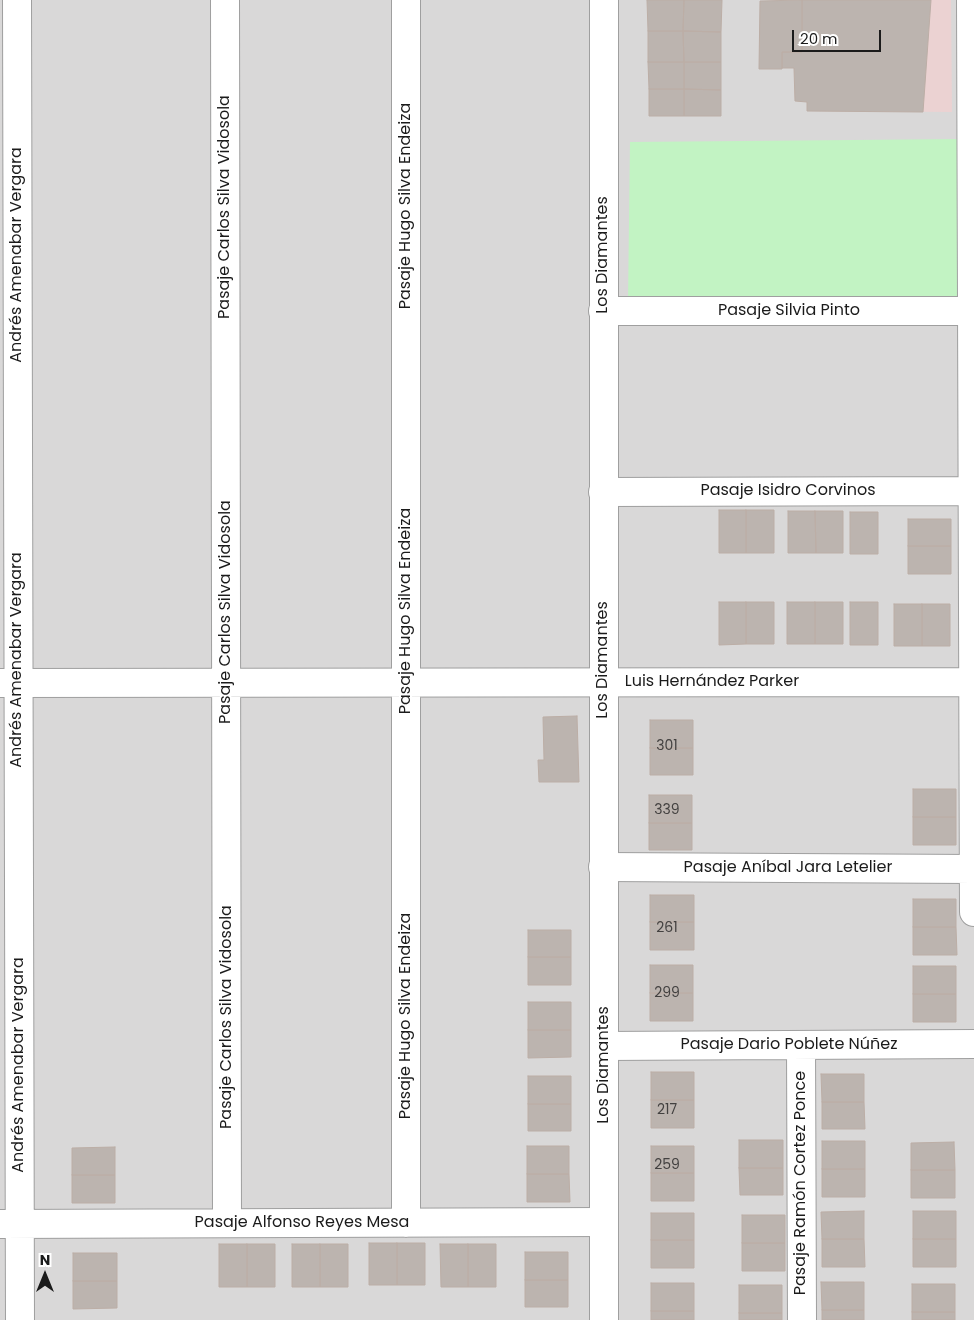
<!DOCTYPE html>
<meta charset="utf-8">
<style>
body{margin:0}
#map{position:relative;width:974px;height:1320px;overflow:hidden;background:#ece8e2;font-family:Poppins,sans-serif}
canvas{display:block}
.north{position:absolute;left:20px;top:1250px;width:50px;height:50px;-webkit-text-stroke:4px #fff;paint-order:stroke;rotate:0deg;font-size:14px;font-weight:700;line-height:20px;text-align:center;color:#1b1b1b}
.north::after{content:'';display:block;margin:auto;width:18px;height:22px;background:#1b1b1b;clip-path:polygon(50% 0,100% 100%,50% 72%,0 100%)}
.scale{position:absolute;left:792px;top:30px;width:89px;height:22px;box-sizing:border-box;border:2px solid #1b1b1b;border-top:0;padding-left:6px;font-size:15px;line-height:18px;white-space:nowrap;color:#1b1b1b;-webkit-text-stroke:4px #fff;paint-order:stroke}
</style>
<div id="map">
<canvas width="974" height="1320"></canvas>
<div class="north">N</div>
<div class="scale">20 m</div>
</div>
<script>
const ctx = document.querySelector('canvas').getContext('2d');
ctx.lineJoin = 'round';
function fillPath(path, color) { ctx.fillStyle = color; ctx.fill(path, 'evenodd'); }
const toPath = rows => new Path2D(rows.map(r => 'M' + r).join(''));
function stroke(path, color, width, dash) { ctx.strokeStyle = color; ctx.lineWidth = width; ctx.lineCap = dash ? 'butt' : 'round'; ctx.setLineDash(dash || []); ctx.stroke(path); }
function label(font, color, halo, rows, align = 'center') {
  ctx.font = font + ' Poppins,sans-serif'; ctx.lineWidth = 4; ctx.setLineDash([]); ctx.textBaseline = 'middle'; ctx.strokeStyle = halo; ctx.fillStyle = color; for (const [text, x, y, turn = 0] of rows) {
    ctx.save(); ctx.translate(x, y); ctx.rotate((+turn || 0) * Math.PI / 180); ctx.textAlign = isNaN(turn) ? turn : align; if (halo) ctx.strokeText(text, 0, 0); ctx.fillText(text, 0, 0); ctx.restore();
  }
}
fillPath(toPath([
 [0,0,974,0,974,1320,0,1320]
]), '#d9d8d8');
fillPath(toPath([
 [802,0,951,0,952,112,807,111,807,102,795,101,794,68,782,68]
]), '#ebd2d2');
fillPath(toPath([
 [964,139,963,302,628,302,630,142]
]), '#c2f3c3');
const building = toPath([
 [647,0,684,0,683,31,648,31,647,0],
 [684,0,722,0,721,32,683,31,684,0],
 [802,0,931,0,923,112,807,111,807,102,795,101,794,68,782,68,782,52,802,52,802,0],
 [802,0,802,52,782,52,782,69,759,69,760,1,802,0],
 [648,31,683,31,684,62,648,62,648,31],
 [683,31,721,32,721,62,684,62,683,31],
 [648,62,684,62,684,89,649,89,648,62],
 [684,62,721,62,721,90,684,89,684,62],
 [649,89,684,89,684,116,649,116,649,89],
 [684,89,721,90,721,116,684,116,684,89],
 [719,510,746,510,746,553,719,553,719,510],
 [746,510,774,510,774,553,746,553,746,510],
 [788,511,815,511,816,553,788,553,788,511],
 [815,511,843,511,843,553,816,553,815,511],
 [850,512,878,512,878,554,850,554,850,512],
 [908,519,951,519,951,546,908,546,908,519],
 [908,546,951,546,951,574,908,574,908,546],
 [719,602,746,602,746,644,719,645,719,602],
 [746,602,774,602,774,644,746,644,746,602],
 [787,602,815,602,815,644,787,644,787,602],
 [815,602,843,602,843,644,815,644,815,602],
 [850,602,878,602,878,645,850,645,850,602],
 [894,604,922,604,922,646,894,646,894,604],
 [922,604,950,604,950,646,922,646,922,604],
 [577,716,579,782,539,782,538,760,544,760,543,717,577,716],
 [650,720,693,720,693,748,650,748,650,720],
 [650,748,693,748,693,775,650,775,650,748],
 [913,789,956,789,956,817,913,817,913,789],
 [649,795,692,795,692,823,649,823,649,795],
 [913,817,956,817,956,845,913,845,913,817],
 [649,823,692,823,692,850,649,850,649,823],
 [650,895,694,895,694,922,650,922,650,895],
 [913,899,956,899,956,927,913,927,913,899],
 [650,922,694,922,694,950,650,950,650,922],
 [913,927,956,927,957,955,913,955,913,927],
 [528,930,571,930,571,957,528,957,528,930],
 [528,957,571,957,571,985,528,985,528,957],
 [650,965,693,965,693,993,650,993,650,965],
 [913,966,956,966,956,994,913,994,913,966],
 [650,993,693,993,693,1021,650,1021,650,993],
 [913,994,956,994,956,1022,913,1022,913,994],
 [528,1002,571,1002,571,1030,528,1030,528,1002],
 [528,1030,571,1030,571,1057,528,1058,528,1030],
 [651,1072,694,1072,694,1100,651,1100,651,1072],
 [821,1074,864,1074,864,1102,822,1102,821,1074],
 [528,1076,571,1076,571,1104,528,1104,528,1076],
 [651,1100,694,1100,694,1128,651,1128,651,1100],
 [822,1102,864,1102,865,1129,822,1129,822,1102],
 [528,1104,571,1104,571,1131,528,1131,528,1104],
 [739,1140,783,1140,783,1168,739,1168,739,1140],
 [822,1141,865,1141,865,1169,822,1169,822,1141],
 [954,1142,955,1170,911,1170,911,1143,954,1142],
 [527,1146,569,1146,569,1174,527,1174,527,1146],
 [651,1146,694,1146,694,1173,651,1173,651,1146],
 [115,1147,115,1175,72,1175,72,1148,115,1147],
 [739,1168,783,1168,783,1195,740,1195,739,1168],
 [822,1169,865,1169,865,1197,822,1197,822,1169],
 [911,1170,955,1170,955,1198,911,1198,911,1170],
 [651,1173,694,1173,694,1201,651,1201,651,1173],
 [527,1174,569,1174,570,1202,527,1202,527,1174],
 [72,1175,115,1175,115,1203,72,1203,72,1175],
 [864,1211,864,1239,822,1239,821,1212,864,1211],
 [913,1211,956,1211,956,1239,913,1239,913,1211],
 [651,1213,694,1213,694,1240,651,1240,651,1213],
 [742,1215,785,1215,785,1243,742,1243,742,1215],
 [822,1239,864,1239,865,1267,822,1267,822,1239],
 [913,1239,956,1239,956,1267,913,1267,913,1239],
 [651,1240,694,1240,694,1268,651,1268,651,1240],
 [369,1243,397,1243,397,1285,369,1285,369,1243],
 [397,1243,425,1243,425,1285,397,1285,397,1243],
 [742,1243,785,1243,785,1271,742,1271,742,1243],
 [219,1244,247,1244,247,1287,219,1287,219,1244],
 [247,1244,275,1244,275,1287,247,1287,247,1244],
 [292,1244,320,1244,320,1287,292,1287,292,1244],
 [320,1244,348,1244,348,1287,320,1287,320,1244],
 [440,1244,468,1244,468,1287,441,1287,440,1244],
 [468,1244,496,1244,496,1287,468,1287,468,1244],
 [525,1252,568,1252,568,1280,525,1280,525,1252],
 [73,1253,117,1253,117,1281,73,1281,73,1253],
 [525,1280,568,1280,568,1307,525,1307,525,1280],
 [73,1281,117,1281,117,1308,73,1309,73,1281],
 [821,1282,864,1282,864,1310,822,1310,821,1282],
 [651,1283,694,1283,694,1311,651,1311,651,1283],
 [912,1284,955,1284,955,1312,912,1312,912,1284],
 [739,1285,782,1285,782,1313,739,1313,739,1285],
 [822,1310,864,1310,864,1320,822,1320,822,1310],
 [651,1311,694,1311,694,1320,651,1320,651,1311],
 [912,1312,955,1312,955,1320,912,1320,912,1312],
 [739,1313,782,1313,782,1320,739,1320,739,1313]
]);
fillPath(building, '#bcb4af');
stroke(building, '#bcaea6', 1);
const minor = toPath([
 [17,0,20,1320],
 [225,0,227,1223],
 [406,0,406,1223],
 [971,0,974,912],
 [603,311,974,311],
 [603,492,974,491],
 [0,683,974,682],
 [603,867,974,869],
 [801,1045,802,1320],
 [604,1046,974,1044],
 [0,1224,604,1222]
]);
const tertiary = toPath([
 [604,1320,604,0]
]);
stroke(minor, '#9f9f9f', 30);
stroke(tertiary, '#9f9f9f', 30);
stroke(minor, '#fff', 28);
stroke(tertiary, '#fff', 28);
label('14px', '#434140', null, [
 ["301",667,746],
 ["339",667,810],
 ["261",667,928],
 ["299",667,993],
 ["217",667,1110],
 ["259",667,1165]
]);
label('16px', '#1b1b1b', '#fff', [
 ["Pasaje Hugo Silva Endeiza",406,206,-90],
 ["Pasaje Carlos Silva Vidosola",225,207,-90],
 ["Andrés Amenabar Vergara",17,255,-90],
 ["Los Diamantes",603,255,-90],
 ["Pasaje Silvia Pinto",789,311],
 ["Pasaje Isidro Corvinos",788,491],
 ["Pasaje Hugo Silva Endeiza",406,611,-90],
 ["Pasaje Carlos Silva Vidosola",226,612,-90],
 ["Andrés Amenabar Vergara",17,660,-90],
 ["Los Diamantes",603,660,-90],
 ["Luis Hernández Parker",712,682],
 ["Pasaje Aníbal Jara Letelier",788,868],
 ["Pasaje Hugo Silva Endeiza",406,1016,-90],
 ["Pasaje Carlos Silva Vidosola",227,1017,-90],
 ["Pasaje Dario Poblete Núñez",789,1045],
 ["Andrés Amenabar Vergara",19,1065,-90],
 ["Los Diamantes",604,1065,-90],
 ["Pasaje Ramón Cortez Ponce",801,1183,-90],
 ["Pasaje Alfonso Reyes Mesa",302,1223]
]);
</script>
